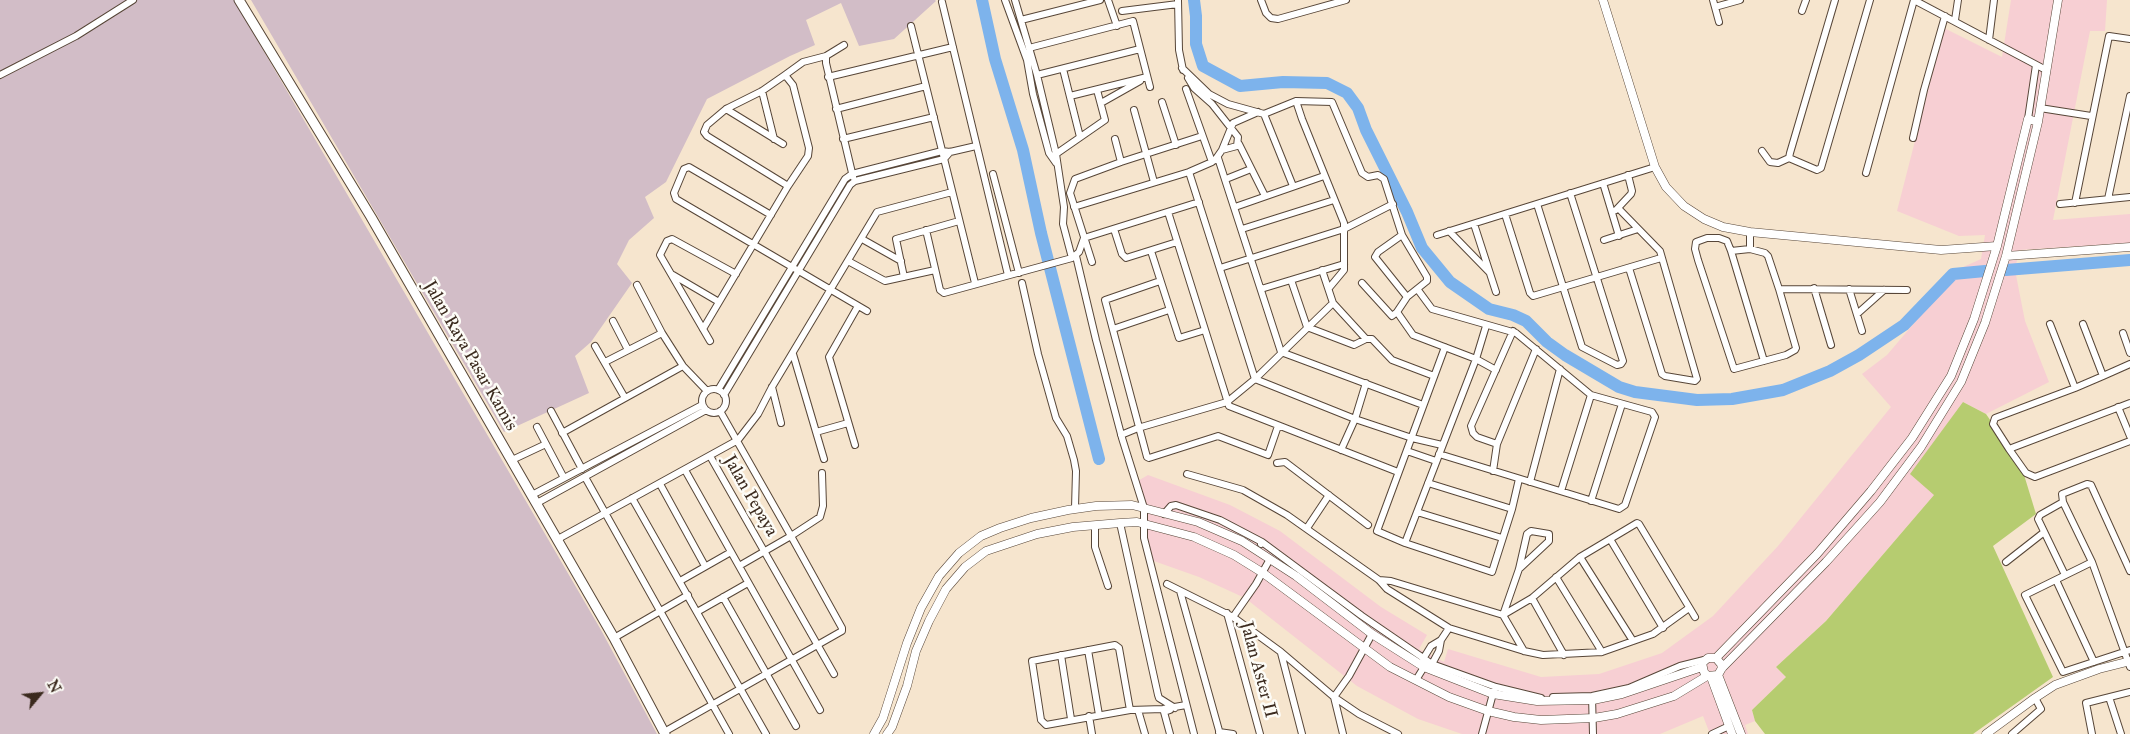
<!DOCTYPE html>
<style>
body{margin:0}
#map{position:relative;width:2130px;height:734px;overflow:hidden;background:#f6e5ce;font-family:"IM FELL Great Primer",serif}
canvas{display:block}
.north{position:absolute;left:15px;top:669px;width:50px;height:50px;-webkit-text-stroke:4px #fdfcf7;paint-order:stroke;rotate:62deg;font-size:14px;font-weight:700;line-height:20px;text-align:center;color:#3b2a1e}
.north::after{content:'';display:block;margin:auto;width:18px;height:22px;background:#3b2a1e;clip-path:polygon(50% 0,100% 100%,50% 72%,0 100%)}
</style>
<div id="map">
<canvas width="2130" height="734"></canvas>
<div class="north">N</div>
</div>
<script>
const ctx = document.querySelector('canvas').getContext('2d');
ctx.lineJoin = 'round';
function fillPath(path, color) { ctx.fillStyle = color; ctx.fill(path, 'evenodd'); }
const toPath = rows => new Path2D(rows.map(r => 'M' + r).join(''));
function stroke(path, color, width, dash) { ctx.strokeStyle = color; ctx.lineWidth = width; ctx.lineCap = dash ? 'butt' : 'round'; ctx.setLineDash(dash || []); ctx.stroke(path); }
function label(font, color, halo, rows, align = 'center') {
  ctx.font = font + ' "IM FELL Great Primer",serif'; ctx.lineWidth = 5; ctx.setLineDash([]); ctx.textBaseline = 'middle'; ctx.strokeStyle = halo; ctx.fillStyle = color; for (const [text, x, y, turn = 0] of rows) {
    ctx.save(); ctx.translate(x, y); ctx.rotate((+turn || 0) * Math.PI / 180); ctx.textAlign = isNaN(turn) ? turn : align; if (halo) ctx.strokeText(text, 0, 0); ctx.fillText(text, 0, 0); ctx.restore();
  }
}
fillPath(toPath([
 [2011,0,2107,0,2105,31,2090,31,2053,220,2130,214,2130,243,2019,250,2015,270,2025,321,2049,382,1986,414,1963,402,1934,495,1826,621,1776,667,1786,677,1752,710,1755,721,1745,725,1748,734,1710,734,1703,716,1660,734,1462,734,1418,719,1357,686,1245,598,1199,577,1151,560,1136,482,1148,475,1230,505,1280,531,1381,607,1427,635,1419,649,1444,662,1448,649,1541,677,1599,674,1662,653,1713,616,1778,546,1891,407,1862,374,1887,355,1961,268,1981,259,1985,235,1959,236,1897,211,1944,28,2002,57]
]), '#f7cfd3');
fillPath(toPath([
 [0,0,234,0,601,630,657,734,0,734],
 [251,0,935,0,936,1,894,39,859,46,841,3,806,20,815,45,790,56,707,99,666,182,645,197,654,218,629,240,617,264,632,283,591,342,575,356,589,393,504,432]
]), '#d2bdc7');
fillPath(toPath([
 [1963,402,1986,414,2021,465,2036,514,1993,546,2053,677,1973,734,1765,734,1755,721,1752,710,1786,677,1776,667,1826,621,1934,495,1910,474]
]), '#b6cc70');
stroke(toPath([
 [982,0,995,59,1023,150,1041,233,1099,459],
 [1194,0,1196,16,1196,44,1203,66,1240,86,1283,82,1327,83,1347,93,1358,108,1366,130,1407,212,1422,248,1450,282,1489,309,1513,315,1526,321,1547,342,1565,355,1619,387,1635,392,1697,400,1732,399,1783,390,1830,371,1859,355,1904,325,1953,274,1985,271],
 [2006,270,2130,260]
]), '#7db3ec', 12);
const minor = toPath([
 [1005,0,1027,60,1033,94,1049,153,1056,163],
 [1015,0,1037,75,1056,154,1064,207,1063,224,1072,258],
 [1108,0,1117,26],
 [1178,0,1179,50,1183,70],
 [1261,0,1266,13,1271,18,1278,19,1346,0],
 [1713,0,1719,22],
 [1835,0,1790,153,1789,158,1817,170,1821,168,1870,0],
 [1914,0,2046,70],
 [942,2,1008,275],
 [1715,7,1740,0],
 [1122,11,1178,4],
 [1802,11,1806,0],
 [1021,20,1100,0],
 [1955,20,1958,0],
 [911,26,975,283],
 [1989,40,1994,0],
 [844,45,826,56,826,63,853,177],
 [1029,48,1133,21,1150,87],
 [1182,68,1209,94,1228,104,1264,114,1296,101,1332,102,1362,173,1368,177,1378,175,1384,179,1402,235,1427,277,1427,281,1407,297,1397,312,1392,316,1362,283],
 [1063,69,1080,137],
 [0,75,76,36,133,0],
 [785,75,803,62,826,56],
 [1037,75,1140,49],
 [828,77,953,47],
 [1188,78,1194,88,1212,104,1238,137,1237,146,1222,150,1215,160],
 [762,91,774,139],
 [1070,96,1147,77],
 [1296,101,1302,119,1344,223,1344,270,1329,288],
 [1162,102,1176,145],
 [1101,103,1140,81],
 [2040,108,2091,116],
 [726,109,783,144],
 [836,109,926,86],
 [1134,110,1154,182],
 [1264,114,1293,186],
 [2028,119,2036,65],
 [1913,138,1924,90,1945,16],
 [843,139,934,117],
 [1115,139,1121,162],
 [1239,144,1265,196],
 [1222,150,1233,123,1258,112],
 [1762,151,1770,162,1778,163,1789,158],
 [1056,154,1105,120,1097,90],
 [1218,158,1281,352,1423,405],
 [1189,172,1255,379,1355,419,1412,438,1442,445],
 [1866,173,1914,0],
 [993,174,1019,273],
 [1226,179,1251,169],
 [1603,183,1619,236],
 [2108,199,2130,96],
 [2075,203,2109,36,2130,39],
 [1537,204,1582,347,1617,365,1621,364,1623,361,1570,193],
 [2060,204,2130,197],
 [1074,207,1189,172,1212,162,1186,89],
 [1235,207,1324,176],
 [1618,208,1660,251,1697,379,1695,381,1665,376,1662,374,1629,268],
 [1616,210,1631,194,1632,191,1628,175],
 [1168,212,1229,406,1398,472],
 [1505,214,1530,293,1533,296,1661,258],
 [771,215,689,167,684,169,674,193,676,199,867,311],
 [1474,224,1496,292],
 [1114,229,1122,254,1126,258,1177,242],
 [1242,229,1334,200],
 [926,230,940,290,944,293,1072,258,1079,252,1084,238,1199,202],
 [1449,231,1489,272],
 [1750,232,1750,249],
 [1402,235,1378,252,1375,257,1407,297],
 [1437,235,1655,167],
 [862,239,901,261],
 [1604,240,1638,229],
 [1151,251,1179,338,1205,330],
 [1731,251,1764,361],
 [1076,256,1096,340,1122,438,1144,508,1144,538,1194,734],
 [848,261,885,281,935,270],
 [1092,262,1070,193,1075,179,1121,162,1202,136],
 [1220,268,1344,229,1393,204],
 [1322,270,1333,303,1366,339],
 [673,275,719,302],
 [904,277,896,239,959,221],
 [1291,280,1307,327,1354,345,1366,339,1372,339,1392,360,1434,376],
 [1160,281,1105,300,1147,457,1149,458,1218,436,1268,455,1278,426],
 [1022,283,1038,354,1056,418,1067,436,1074,460,1076,471,1075,508],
 [637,285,662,333,683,366,707,391],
 [1814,288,1831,345],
 [1261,289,1344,264],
 [1779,289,1796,348,1795,350,1786,355,1734,369,1698,260,1695,249,1696,242,1707,238,1719,238,1727,241,1731,251,1750,249,1765,253,1768,256,1779,289,1907,290],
 [1849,289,1862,331],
 [1418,290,1432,309,1516,333,1591,395,1652,412,1655,417,1625,505,1619,509,1439,454],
 [1397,312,1413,335,1476,359,1496,370],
 [1857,314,1884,290],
 [613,321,628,350],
 [2050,324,2075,388],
 [2083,324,2103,376,2130,364],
 [703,329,788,186,808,156,809,148,793,85,785,75,762,91,726,109,707,125,704,132,707,136,788,186],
 [1113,329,1169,310],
 [2123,333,2130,353],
 [710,341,660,255,667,241,672,239,736,274],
 [595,346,625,398],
 [1445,347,1377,531,1405,543,1492,572,1512,509,1519,479],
 [793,354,824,459],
 [605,362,662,333],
 [772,387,781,423],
 '702 401a12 12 0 1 1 24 0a12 12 0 1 1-24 0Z',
 [718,390,845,179,852,174,942,151,950,152,976,146],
 [724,395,850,185,855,181,944,159,950,152],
 [2130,403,2009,449,2026,473,2035,477,2130,441],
 [2118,407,2130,436],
 [551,411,582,469],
 [537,427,564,478],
 [816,432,848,423],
 [562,433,683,366],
 [1121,435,1138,428,1227,402,1255,379,1333,303],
 [1497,444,1477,437,1473,433,1471,426,1513,331],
 [855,445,829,357,858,306],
 [2009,449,1993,424,1995,418,2075,388,2103,376],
 [1341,450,1355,419,1366,383],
 [1407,451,1436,461],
 [710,456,834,674],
 [512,460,546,444],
 [1277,463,1285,462,1368,525],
 [685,470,820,710],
 [1493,471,1497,444,1536,349],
 [1187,474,1243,490,1287,515,1379,580,1387,589,1449,628,1524,651,1543,655,1602,652,1653,634,1689,608],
 [585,477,729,734],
 [1530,482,1560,369],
 [1428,483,1512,509],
 [660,484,705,566],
 [1561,491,1591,395],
 [532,495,702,405],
 [632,498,766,734],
 [1591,501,1622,404],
 [2063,502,2040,515,2038,519,2065,575],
 [537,503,706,410],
 [1417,512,1502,538],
 [1164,514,1171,506,1176,505,1220,520,1262,542,1261,544],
 [1120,523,1158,695,1159,698,1175,708],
 [1095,525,1095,547,1108,586],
 [1307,528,1329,495],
 [558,539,738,440,758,414,772,387,877,212,952,192],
 [1610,539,1663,628],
 [1262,542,1362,616,1432,664,1496,687,1541,698],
 [1405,543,1476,359,1486,326],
 [1580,557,1633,641],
 [2006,562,2043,533],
 [2092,562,2025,595,2063,672,2130,650],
 [739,566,791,536,820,517,823,506,822,473],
 [2130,571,2091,485,2087,484,2062,494,2063,502,2092,562,2130,667],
 [1556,577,1602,652],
 [1379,580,1391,581,1503,615,1524,651],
 [2056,580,2094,662],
 [680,581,731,552],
 [1167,584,1233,617,1281,652,1334,697,1359,714,1398,734],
 [1180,591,1220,734],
 [723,597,796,726],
 [1532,598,1564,655],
 [697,612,748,583],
 [1227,613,1260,734],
 [1503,615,1532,598,1580,557,1637,523,1639,524,1695,617],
 [1503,615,1519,569,1527,534,1531,531,1549,534,1549,541,1519,569],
 [1233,617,1256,584,1270,559],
 [614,638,688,595],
 [1088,650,1099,715],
 [1281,653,1302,734],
 [1061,655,1071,719],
 [1428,665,1432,664,1439,651,1441,640,1449,628],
 [1416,680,1424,667,1423,659,1431,646,1441,640],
 [1592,696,1593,734],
 [1553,697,1592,696,1629,688,1680,666,1704,660],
 [2109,697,2121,734],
 [1130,710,1119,648,1115,645,1032,661,1041,720,1046,725,1130,710,1163,709,1186,705],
 [1138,710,1145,734],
 [1170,710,1164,712,1170,734],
 [1089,716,1092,734],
 [664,732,842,631,842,628,791,536,720,411],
 [1219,732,1233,734],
 [1343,734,1334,697,1349,676,1372,634],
 [1482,734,1494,690],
 [1712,734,1729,726],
 [2012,734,2041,709,2035,698],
 [2092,734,2086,703,2130,692]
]);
const tertiary = toPath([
 [1603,0,1655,167,1666,187,1684,206,1704,219,1723,227,1750,232,1941,250,1997,246],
 [2006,256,2130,247],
 [1716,658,1817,554,1871,491,1912,438,1951,376,1974,319,1997,246,2028,119,2038,122],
 [1722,668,1721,664,1716,658,1708,658,1702,663,1704,672,1707,676,1718,675,1722,668,1826,562,1880,502,1921,447,1961,382,1985,323,2006,256,2038,122,2058,0],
 [1718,675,1741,734],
 [1711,677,1732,734],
 [874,734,883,718,907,643,921,608,939,576,959,553,981,536,1000,528,1031,518,1068,510,1096,506,1132,505,1198,522,1242,541,1296,576,1372,634,1424,667,1493,694,1537,701,1593,700,1622,694,1702,667],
 [887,734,892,727,907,686,916,651,929,621,946,589,965,567,986,551,1037,534,1073,527,1120,523,1137,522,1194,537,1234,555,1263,573,1390,667,1449,697,1488,711,1514,717,1541,720,1594,718,1617,714,1674,696,1707,676],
 [1986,734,2035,698,2055,685,2099,669,2130,661]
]);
const secondary = toPath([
 [239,0,371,217,614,638,665,734]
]);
stroke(minor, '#574638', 8);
stroke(tertiary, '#574638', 9);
stroke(secondary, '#574638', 11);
stroke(minor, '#fff', 6);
stroke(tertiary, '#fff', 8);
stroke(secondary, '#fff', 9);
label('18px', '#3b2a1e', '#fdfcf7', [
 ["Jalan Raya Pasar Kamis",470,356,60],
 ["Jalan Pepaya",750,496,60],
 ["Jalan Aster II",1258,670,75]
]);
</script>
